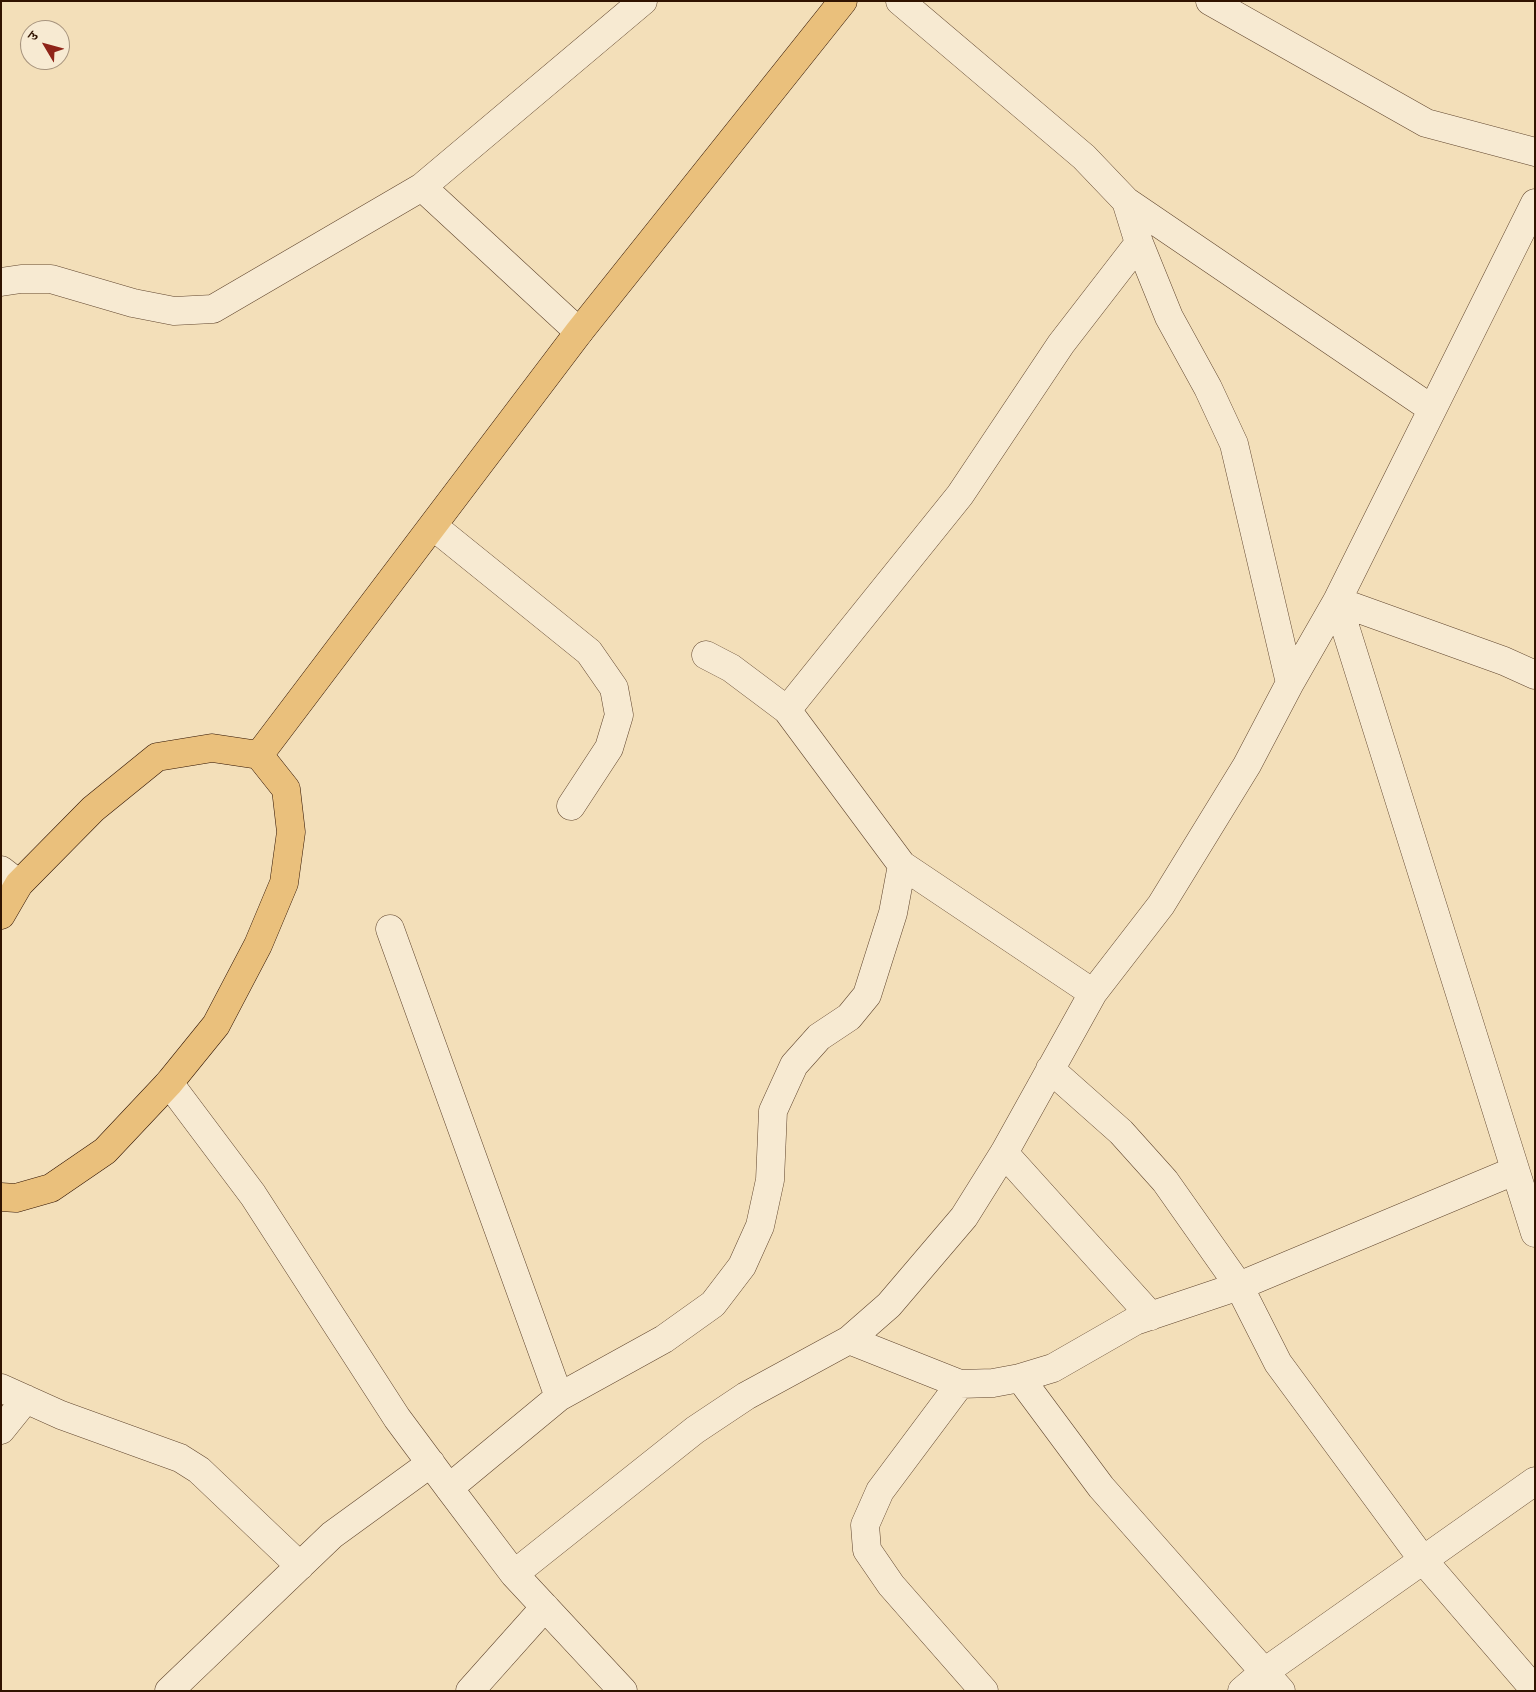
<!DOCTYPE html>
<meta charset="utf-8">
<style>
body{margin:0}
#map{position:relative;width:1536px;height:1692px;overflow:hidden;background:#f3dfb9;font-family:"IM FELL English","Noto Serif Devanagari",serif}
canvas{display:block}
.frame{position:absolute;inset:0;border:2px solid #301300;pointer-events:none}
.north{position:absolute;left:20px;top:20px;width:50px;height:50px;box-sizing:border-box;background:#f7ead2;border:1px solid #a7947e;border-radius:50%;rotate:307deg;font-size:14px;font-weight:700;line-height:20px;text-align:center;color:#301300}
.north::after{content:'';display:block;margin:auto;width:18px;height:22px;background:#8f2418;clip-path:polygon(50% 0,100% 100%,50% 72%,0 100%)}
</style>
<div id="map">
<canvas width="1536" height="1692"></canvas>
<div class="frame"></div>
<div class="north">उ</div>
</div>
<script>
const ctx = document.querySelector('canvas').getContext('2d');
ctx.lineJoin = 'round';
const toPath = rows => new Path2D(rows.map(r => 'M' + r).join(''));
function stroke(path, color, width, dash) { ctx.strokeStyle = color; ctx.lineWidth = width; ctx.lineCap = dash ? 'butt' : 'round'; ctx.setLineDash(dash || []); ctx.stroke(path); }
const minor = toPath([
 [900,1,1084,157,1126,201,1139,243,1169,317,1208,388,1234,444,1290,683],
 [1210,1,1426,123,1535,152],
 [422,187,579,332],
 [1126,201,1432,409],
 [1,282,21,279,51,279,133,303,174,311,213,309,422,187,643,1],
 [433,526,589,652,614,688,619,715,609,748,571,806],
 [1337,601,1535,1233],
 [1337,601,1504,661,1535,675],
 [706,655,731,668,787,710,902,865,1093,993],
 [787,710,960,495,1061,344,1139,243],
 [1,870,19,884],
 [390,929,559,1397],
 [1050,1069,1121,1132,1165,1181,1239,1286,1278,1363,1423,1560,1535,1690],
 [169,1083,253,1195,397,1418,449,1488,514,1574,623,1691],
 [1004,1153,1151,1316],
 [849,1340,960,1384,993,1383,1020,1378,1053,1368,1135,1321,1239,1286,1514,1171],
 [1020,1378,1101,1487,1281,1691],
 [960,1384,880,1491,865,1525,867,1550,891,1585,984,1691],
 [1,1388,61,1415,180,1458,199,1470,300,1566],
 [1,1430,26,1399],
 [449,1488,559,1397,664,1339,713,1304,742,1266,760,1226,770,1180,773,1111,794,1065,819,1037,849,1017,867,995,893,913,902,865],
 [514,1574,695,1430,746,1396,849,1340,889,1305,964,1217,1004,1153,1093,993,1161,905,1247,765,1290,683,1337,601,1535,203],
 [169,1691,332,1535,431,1463],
 [470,1691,545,1607],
 [1242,1691,1263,1673,1535,1481]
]);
const highway = toPath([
 [259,755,579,332,843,1],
 [1,915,19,884,93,809,157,757,212,748,259,755,286,789,291,832,284,883,258,945,216,1025,169,1083,105,1151,51,1188,16,1198,1,1197]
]);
stroke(minor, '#61462e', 29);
stroke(highway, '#301300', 29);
stroke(minor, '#f7ead2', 28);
stroke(highway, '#eac07c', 28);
</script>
